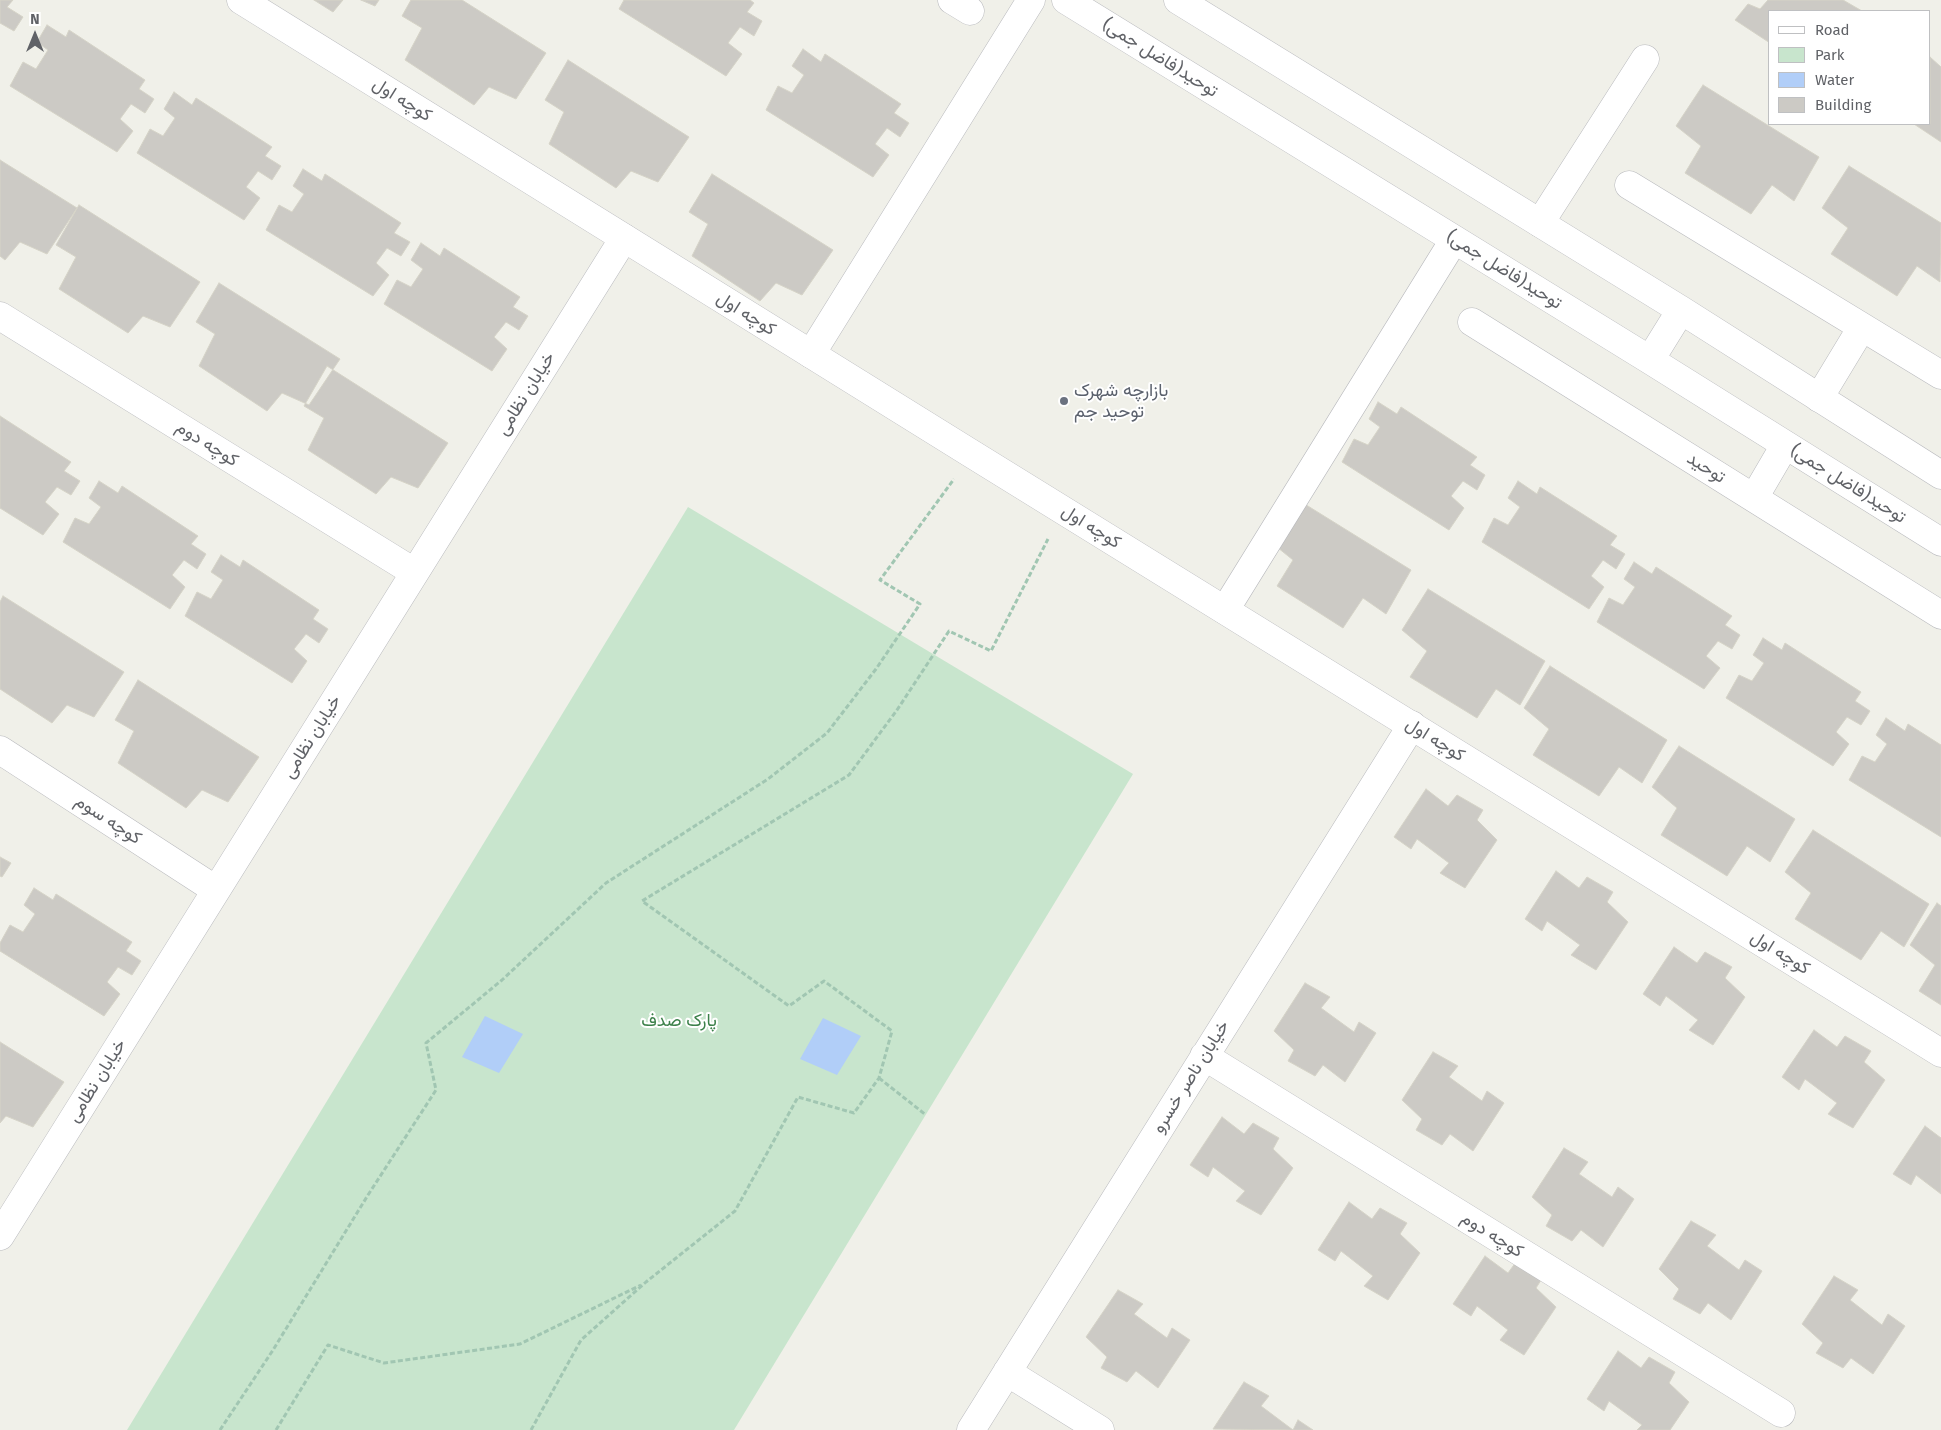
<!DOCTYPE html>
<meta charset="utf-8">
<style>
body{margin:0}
#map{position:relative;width:1941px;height:1430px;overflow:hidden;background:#f0f0e9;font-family:"Fira Sans",sans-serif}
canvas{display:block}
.legend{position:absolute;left:1768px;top:10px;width:162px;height:115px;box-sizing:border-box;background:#fff;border:1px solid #bfc0c2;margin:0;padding:6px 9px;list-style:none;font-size:15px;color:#606267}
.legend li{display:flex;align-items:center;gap:10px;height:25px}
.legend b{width:25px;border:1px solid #bfc0c2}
.north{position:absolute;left:10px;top:10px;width:50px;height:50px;-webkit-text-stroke:4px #fff;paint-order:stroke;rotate:0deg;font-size:14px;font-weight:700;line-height:20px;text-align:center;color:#606267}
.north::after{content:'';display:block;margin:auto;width:18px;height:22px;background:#606267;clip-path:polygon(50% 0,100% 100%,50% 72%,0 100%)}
</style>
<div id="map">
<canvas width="1941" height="1430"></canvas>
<ul class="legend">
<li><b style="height:6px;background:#fff"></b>Road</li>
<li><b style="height:14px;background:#c8e5cd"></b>Park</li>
<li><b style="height:14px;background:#b1cef8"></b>Water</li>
<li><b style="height:14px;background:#cccac5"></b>Building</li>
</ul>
<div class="north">N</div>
</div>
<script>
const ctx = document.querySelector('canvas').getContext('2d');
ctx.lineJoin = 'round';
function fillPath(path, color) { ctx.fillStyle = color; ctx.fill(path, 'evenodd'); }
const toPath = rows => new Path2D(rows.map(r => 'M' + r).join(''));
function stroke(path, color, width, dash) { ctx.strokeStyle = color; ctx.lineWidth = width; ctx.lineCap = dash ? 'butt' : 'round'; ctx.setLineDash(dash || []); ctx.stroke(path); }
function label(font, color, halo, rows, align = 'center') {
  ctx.font = font + ' "Fira Sans",Vazirmatn,sans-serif'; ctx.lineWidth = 4; ctx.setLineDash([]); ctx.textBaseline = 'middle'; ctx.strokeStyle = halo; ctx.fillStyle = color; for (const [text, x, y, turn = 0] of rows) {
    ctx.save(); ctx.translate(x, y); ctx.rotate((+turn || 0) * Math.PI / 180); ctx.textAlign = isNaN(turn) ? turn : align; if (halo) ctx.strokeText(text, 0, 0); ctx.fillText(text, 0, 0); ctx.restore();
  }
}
fillPath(toPath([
 [688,507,1133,774,734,1430,127,1430]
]), '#c8e5cd');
fillPath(toPath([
 [485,1016,523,1034,499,1073,462,1057],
 [823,1018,861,1036,837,1075,800,1059]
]), '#b1cef8');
const building = toPath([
 [0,0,13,0,7,7,23,17,14,31,0,23,0,0],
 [314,0,343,0,333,12,314,0],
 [361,0,379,0,375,6,361,0],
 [411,0,462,0,546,53,516,99,489,87,474,105,405,60,422,28,402,16,411,0],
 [624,0,750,0,754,3,747,12,762,21,754,36,740,27,728,43,742,54,726,76,619,9,624,0],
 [1768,0,1843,0,1862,11,1770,11,1770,43,1735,20,1748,4,1760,9,1768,0],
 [47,25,66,37,69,30,145,80,139,89,154,99,145,113,131,104,120,119,133,131,117,152,10,86,23,62,36,69,48,50,37,42,47,25],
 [803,49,821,62,825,54,901,104,894,113,909,123,900,137,887,128,875,144,889,155,873,177,766,110,778,86,792,93,804,75,792,66,803,49],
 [1930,57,1941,67,1941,142,1914,124,1930,124,1930,57],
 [568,60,689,137,658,182,631,171,616,188,549,144,564,112,545,100,568,60],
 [1703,85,1819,157,1794,201,1772,185,1751,214,1685,173,1701,146,1676,126,1703,85],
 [174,92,192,105,196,98,272,147,265,156,281,166,272,180,258,171,246,187,260,198,244,220,137,153,150,129,163,136,175,118,164,109,174,92],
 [0,160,77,208,47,254,20,242,5,260,0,256,0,160],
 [1849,166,1941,223,1940,282,1917,266,1897,296,1831,254,1848,228,1822,208,1849,166],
 [303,169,322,181,325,174,401,223,394,233,410,242,401,256,387,248,376,263,389,275,373,296,266,230,279,205,292,212,304,194,293,186,303,169],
 [712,174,833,250,802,295,776,283,760,301,692,256,708,224,689,212,712,174],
 [79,205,200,282,170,327,143,316,128,333,59,289,76,257,56,245,79,205],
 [421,243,440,256,444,248,520,297,513,307,528,316,519,330,506,322,494,337,507,349,492,371,384,304,397,280,411,287,423,269,411,260,421,243],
 [219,283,340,359,309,405,282,393,267,411,199,366,215,334,196,322,219,283],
 [327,366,448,443,418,488,391,477,376,494,308,450,324,418,304,406,327,366],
 [1378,402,1397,414,1401,407,1477,457,1470,465,1485,475,1477,490,1463,481,1451,496,1464,508,1449,530,1342,462,1354,439,1368,445,1380,427,1369,419,1378,402],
 [0,416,71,462,64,471,80,481,71,495,57,487,45,502,59,514,43,535,0,508,0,416],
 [99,481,118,493,122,486,198,536,191,544,206,554,197,569,184,560,172,575,185,587,170,609,63,542,75,518,89,524,101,507,89,498,99,481],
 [1518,481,1537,494,1540,487,1617,536,1610,545,1625,554,1616,569,1603,560,1591,576,1604,587,1589,609,1482,542,1494,518,1508,525,1520,507,1508,498,1518,481],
 [1295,498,1411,570,1386,614,1363,598,1343,628,1277,586,1293,560,1267,539,1295,498],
 [221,555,240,567,243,560,319,610,313,619,328,629,319,643,306,634,294,649,307,661,292,683,185,616,197,592,211,599,223,580,211,572,221,555],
 [1634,562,1652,574,1656,567,1732,616,1725,625,1740,635,1732,649,1718,641,1706,656,1720,668,1704,689,1597,622,1609,598,1623,605,1635,587,1624,579,1634,562],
 [1428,589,1545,661,1520,705,1496,689,1477,718,1410,677,1427,651,1402,630,1428,589],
 [3,596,124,672,94,717,67,705,52,723,0,689,0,602,3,596],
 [1763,638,1782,650,1785,643,1861,692,1855,701,1870,711,1861,725,1847,717,1836,732,1849,744,1833,766,1726,698,1739,675,1752,681,1764,663,1753,655,1763,638],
 [1550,666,1667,740,1642,783,1619,767,1599,796,1533,755,1549,729,1524,708,1550,666],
 [138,680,259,757,228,802,202,790,186,808,118,763,134,731,115,720,138,680],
 [1886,718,1905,731,1908,724,1941,745,1941,837,1849,780,1862,756,1875,762,1887,744,1876,735,1886,718],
 [1679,746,1795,819,1770,862,1747,846,1727,876,1661,835,1677,808,1652,787,1679,746],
 [1426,789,1448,806,1457,795,1483,810,1477,820,1497,840,1465,888,1440,873,1449,863,1417,839,1411,849,1394,837,1426,789],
 [1813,830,1929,904,1904,947,1881,931,1861,960,1795,919,1811,893,1785,872,1813,830],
 [0,857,11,863,2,877,0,876,0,857],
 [1556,871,1579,888,1587,877,1613,892,1607,902,1628,922,1596,970,1571,955,1580,945,1547,921,1542,931,1525,919,1556,871],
 [34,888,53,900,56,894,132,942,126,951,141,961,132,975,118,967,107,982,120,994,104,1016,0,951,0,943,10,925,23,932,35,914,24,905,34,888],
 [1937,903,1941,906,1941,1005,1919,991,1935,965,1910,945,1937,903],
 [1674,947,1697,963,1705,952,1732,967,1725,978,1745,997,1713,1045,1689,1030,1698,1020,1666,996,1660,1006,1643,994,1674,947],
 [1305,983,1330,997,1321,1008,1354,1032,1359,1022,1376,1033,1345,1082,1323,1065,1315,1076,1288,1061,1294,1050,1274,1031,1305,983],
 [1814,1030,1837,1047,1845,1036,1871,1051,1864,1062,1885,1080,1853,1128,1828,1114,1837,1103,1805,1079,1799,1090,1782,1077,1814,1030],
 [0,1042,64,1082,33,1127,6,1116,0,1123,0,1042],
 [1433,1052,1458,1066,1449,1077,1482,1101,1487,1091,1504,1103,1473,1151,1450,1134,1442,1145,1416,1130,1422,1119,1402,1100,1433,1052],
 [1222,1117,1244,1134,1253,1123,1279,1138,1273,1149,1293,1168,1261,1215,1236,1201,1245,1191,1213,1167,1208,1177,1190,1165,1222,1117],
 [1925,1126,1941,1138,1941,1194,1916,1175,1911,1185,1893,1174,1925,1126],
 [1564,1148,1588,1162,1579,1174,1612,1197,1618,1187,1634,1199,1603,1247,1581,1230,1572,1241,1546,1226,1552,1215,1532,1197,1564,1148],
 [1349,1202,1372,1219,1380,1208,1407,1223,1400,1234,1420,1253,1388,1300,1364,1286,1373,1276,1341,1251,1335,1261,1318,1250,1349,1202],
 [1691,1221,1716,1235,1707,1246,1739,1270,1745,1260,1762,1271,1731,1320,1708,1303,1700,1314,1673,1299,1679,1289,1659,1269,1691,1221],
 [1485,1256,1508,1273,1516,1262,1543,1277,1536,1288,1556,1307,1524,1355,1500,1340,1508,1330,1477,1306,1471,1316,1453,1304,1485,1256],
 [1834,1276,1858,1290,1850,1300,1882,1325,1888,1314,1905,1326,1873,1374,1851,1358,1843,1368,1816,1353,1823,1343,1802,1324,1834,1276],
 [1118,1290,1143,1304,1134,1314,1167,1338,1172,1328,1190,1340,1158,1388,1136,1371,1127,1382,1101,1368,1107,1357,1086,1337,1118,1290],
 [1618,1351,1641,1368,1649,1357,1675,1372,1669,1383,1689,1402,1670,1430,1637,1430,1642,1425,1609,1401,1604,1411,1587,1399,1618,1351],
 [1244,1382,1269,1396,1261,1406,1293,1430,1213,1429,1244,1382],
 [1298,1420,1313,1430,1293,1430,1298,1420]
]);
fillPath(building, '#cccac5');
stroke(building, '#d5d3c7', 1);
const minor = toPath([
 [952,0,970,11],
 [1629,185,1941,375],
 [1540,223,1645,59],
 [0,316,414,572],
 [1472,322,1941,615],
 [811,354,1031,0],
 [1819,398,1862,327],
 [1754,498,1785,445],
 [1225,610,1454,240],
 [0,750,216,890],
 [1204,1056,1781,1413],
 [0,1236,624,238],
 [1007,1372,1100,1430],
 [971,1430,1412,725]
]);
const tertiary = toPath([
 [241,0,972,454,1941,1053],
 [1066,0,1650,360,1941,542],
 [1178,0,1681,310,1941,475],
 [1650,360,1681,310]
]);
stroke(minor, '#b8b9bd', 29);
stroke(tertiary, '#b8b9bd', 29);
stroke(toPath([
 [879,1078,926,1115],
 [220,1430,273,1350,368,1195,436,1090,426,1043,502,980,606,883,768,779,827,733,876,669,920,604,880,580,954,479],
 [276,1430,328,1345,384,1363,520,1344,641,1285],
 [531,1430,581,1340,646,1282,735,1211,798,1097,854,1113,879,1078,892,1031,824,981,789,1006,642,901,849,775,897,710,949,631,991,651,1048,539]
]), '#a1c6b2', 3, [5, 2.5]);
stroke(minor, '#fff', 28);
stroke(tertiary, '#fff', 28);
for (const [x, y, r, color] of [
 [1064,401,5,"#6b7280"]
]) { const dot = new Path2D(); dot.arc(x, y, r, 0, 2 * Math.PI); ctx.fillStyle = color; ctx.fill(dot); stroke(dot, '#fff', 2); }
label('18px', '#606267', '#fff', [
 ["توحید(فاضل جمی)",1160,58,32],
 ["کوچه اول",402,100,32],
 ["توحید(فاضل جمی)",1504,270,32],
 ["کوچه اول",746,314,32],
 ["خیابان نظامی",526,394,-58],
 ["کوچه دوم",207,444,32],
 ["توحید",1706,468,32],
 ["توحید(فاضل جمی)",1848,484,32],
 ["کوچه اول",1091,527,32],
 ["خیابان نظامی",312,737,-58],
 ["کوچه اول",1435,740,32],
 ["کوچه سوم",108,820,33],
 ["کوچه اول",1780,953,32],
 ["خیابان ناصر خسرو",1191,1077,-58],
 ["خیابان نظامی",97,1081,-58],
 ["کوچه دوم",1492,1235,32]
]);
label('18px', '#5b616d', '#fff', [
 ["بازارچه شهرک",1074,391],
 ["توحید جم",1074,412]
], 'left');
label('18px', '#3d814b', '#fff', [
 ["پارک صدف",679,1021]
]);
</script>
